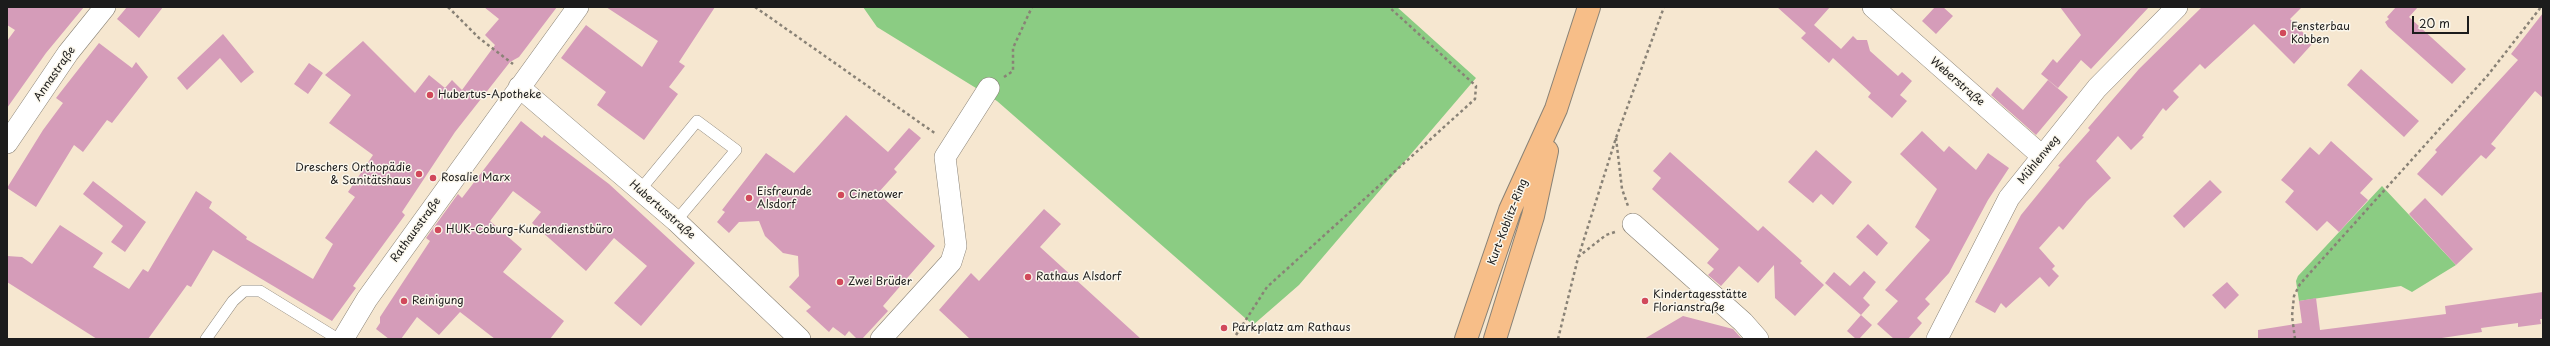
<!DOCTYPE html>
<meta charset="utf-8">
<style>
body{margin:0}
#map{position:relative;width:2550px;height:346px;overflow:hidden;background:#f6e7d0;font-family:"Playpen Sans",sans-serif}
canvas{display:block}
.frame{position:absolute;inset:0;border:8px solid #1c1c1c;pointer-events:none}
.scale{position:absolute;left:2412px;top:16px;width:57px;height:18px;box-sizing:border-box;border:2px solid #1c1c1c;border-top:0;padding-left:5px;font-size:12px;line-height:14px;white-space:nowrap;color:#1c1c1c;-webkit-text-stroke:3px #fbf7ec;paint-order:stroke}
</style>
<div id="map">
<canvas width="2550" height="346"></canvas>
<div class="frame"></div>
<div class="scale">20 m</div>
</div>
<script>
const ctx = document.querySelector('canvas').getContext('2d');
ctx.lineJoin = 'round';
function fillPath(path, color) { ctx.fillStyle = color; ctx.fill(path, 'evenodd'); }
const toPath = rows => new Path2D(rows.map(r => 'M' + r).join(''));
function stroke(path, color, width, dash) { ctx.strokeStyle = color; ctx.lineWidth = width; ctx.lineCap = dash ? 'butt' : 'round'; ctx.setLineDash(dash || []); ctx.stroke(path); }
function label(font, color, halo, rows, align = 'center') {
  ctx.font = font + ' "Playpen Sans",sans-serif'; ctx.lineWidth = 3; ctx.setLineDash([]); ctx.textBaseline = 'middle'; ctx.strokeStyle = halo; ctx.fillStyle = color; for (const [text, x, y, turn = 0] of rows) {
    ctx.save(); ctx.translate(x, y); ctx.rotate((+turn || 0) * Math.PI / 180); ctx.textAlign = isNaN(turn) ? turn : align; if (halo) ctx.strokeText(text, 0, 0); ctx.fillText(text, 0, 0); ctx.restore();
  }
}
fillPath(toPath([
 [863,7,1397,7,1476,78,1299,285,1253,325,997,101,877,27],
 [2382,186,2456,265,2412,292,2401,286,2299,301,2296,281,2298,276]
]), '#8bcc83');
fillPath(toPath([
 [7,7,84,7,46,53,7,108,7,41,15,30,7,25],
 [127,7,163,7,139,38,117,19],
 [484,7,557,7,519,57,510,62,455,132,402,212,405,215,353,286,356,288,332,321,213,250,191,287,187,285,148,339,97,339,7,282,7,256,22,257,32,264,60,225,103,253,93,267,129,289,143,269,148,272,196,191,212,202,209,208,247,237,246,239,313,279,333,244,325,238,355,197,348,192,373,155,329,123,351,95,325,75,363,41,415,93,429,75,445,88,452,80,462,90,495,45,485,35,499,19],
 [606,7,715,7,679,62,685,66,669,87,678,94,644,140,597,105,606,92,561,58,586,25,642,67,658,41],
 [1777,7,1830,7,1814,25,1841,49,1853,36,1857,40,1867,40,1870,51,1898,76,1902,72,1912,81,1900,95,1907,101,1892,118,1868,97,1871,93,1833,58,1829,63,1801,38,1806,33],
 [1935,7,1943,7,1953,16,1936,34,1922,21],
 [2060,7,2149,7,2091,69,2081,60,2058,88,2041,74,2053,59,2057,63,2081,35],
 [2202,7,2302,7,2290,19,2313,43,2294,64,2254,24,2205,69,2200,64,2173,91,2179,97,2166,111,2163,108,2142,136,2144,137,2131,150,2118,136,2096,161,2111,178,2087,201,2063,230,2059,226,2039,248,2055,266,2052,269,2059,276,2049,287,2040,277,2006,308,2001,303,1995,313,1975,302,2021,215,2060,167,2058,166,2090,130,2088,128,2139,69],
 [2396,7,2418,7,2409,17,2466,69,2452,84,2388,27,2385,22,2389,19,2387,17],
 [2543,13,2543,98,2535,91,2491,144,2496,148,2486,159,2481,155,2442,196,2417,174,2437,152,2435,150,2518,60,2511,54],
 [223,34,254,72,241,83,220,58,187,90,177,78],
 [99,43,132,68,136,62,148,77,112,123,107,120,83,152,74,145,36,207,7,188,43,130,63,103,56,98],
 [309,63,323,73,308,94,294,84],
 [2361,69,2419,121,2404,137,2347,85],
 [2048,80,2068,97,2036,135,1991,95,1997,87,2023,110],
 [846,115,888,152,909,128,921,138,894,169,897,172,878,193,935,246,883,306,888,311,862,339,857,339,849,331,845,336,833,327,829,332,806,311,811,307,789,287,799,276,798,256,783,253,765,236,759,221,739,222,729,233,717,222,725,212,722,210,766,153,794,173],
 [521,121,542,138,544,135,609,184,695,263,641,326,614,303,647,266,614,238,586,271,532,223,541,212,513,191,490,221,522,249,503,272,564,321,550,339,495,339,460,312,439,335,417,317,401,339,389,339,376,329,380,323,380,317,430,241,426,238,458,194,462,198],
 [1922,131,1944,152,1949,146,1976,170,1988,153,2009,168,1988,200,1949,273,1925,299,1930,304,1917,318,1922,323,1908,339,1894,339,1877,324,1898,301,1885,290,1930,240,1915,227,1937,189,1900,154],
 [2331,141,2373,179,2360,193,2368,200,2339,232,2327,221,2317,231,2285,202,2294,191,2281,180,2310,147,2319,155],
 [1816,150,1852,182,1833,205,1821,194,1813,203,1788,182],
 [1670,152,1758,231,1763,226,1802,261,1800,263,1824,285,1795,316,1775,298,1774,265,1758,283,1739,266,1721,286,1708,275,1714,269,1707,263,1719,249,1652,189,1661,178,1653,171],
 [2210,180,2222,192,2184,228,2173,216],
 [93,181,146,222,125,252,111,242,123,226,83,194],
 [2425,198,2473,249,2456,265,2409,214],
 [1044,209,1061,224,1040,247,1141,339,970,339,939,310,971,273,979,281],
 [1868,224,1888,243,1877,256,1856,237],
 [1864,271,1876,282,1863,298,1870,305,1861,315,1825,283,1834,272,1850,286],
 [2227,282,2239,295,2225,309,2212,295],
 [2543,292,2543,319,2540,319,2541,324,2518,327,2518,323,2481,328,2482,332,2435,339,2258,339,2258,330,2302,323,2299,301,2316,298,2320,330,2446,314,2445,306],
 [1861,315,1872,325,1859,339,1856,339,1847,331],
 [1683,316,1733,329,1742,339,1644,339]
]), '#d59cb9');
const service = toPath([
 [640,190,697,121,736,150,676,221],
 [206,339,233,301,244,291,260,291,338,339]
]);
const minor = toPath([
 [1873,7,2042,156],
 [519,87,676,221,800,339],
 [7,143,68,53,105,7],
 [1633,224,1743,322,1758,339],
 [343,339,367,299,578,7],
 [881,339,951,262,956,246,945,157,989,88],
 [1937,339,2009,198,2097,88,2177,7]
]);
const primary = toPath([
 [1466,339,1510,210,1556,109,1589,7],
 [1495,339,1533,216,1547,151]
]);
stroke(service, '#898276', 12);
stroke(minor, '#898276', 22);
stroke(primary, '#898276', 24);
stroke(toPath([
 [448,7,479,38,513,64],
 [755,7,936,134],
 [1004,77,1013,71,1013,48,1032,7],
 [1616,138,1622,189,1628,206],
 [1578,257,1606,235,1615,232],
 [1236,335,1267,287,1475,99,1476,86,1389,7],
 [1558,339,1578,258,1616,138,1664,7],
 [2295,339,2292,316,2294,296,2300,284,2488,75,2541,7]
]), '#898276', 2.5, [3, 3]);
stroke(service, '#fff', 11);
stroke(minor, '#fff', 21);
stroke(primary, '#f7be88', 22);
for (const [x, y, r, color] of [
 [2283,33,4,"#d1495b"],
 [430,95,4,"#d1495b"],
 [419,174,4,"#d1495b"],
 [433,178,4,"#d1495b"],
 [841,195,4,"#d1495b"],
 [749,198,4,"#d1495b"],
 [438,230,4,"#d1495b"],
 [1028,277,4,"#d1495b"],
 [840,282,4,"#d1495b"],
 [404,301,4,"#d1495b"],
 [1645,301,4,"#d1495b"],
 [1224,328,4,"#d1495b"]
]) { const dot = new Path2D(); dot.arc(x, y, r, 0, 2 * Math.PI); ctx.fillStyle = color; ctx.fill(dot); stroke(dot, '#fbf7ec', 1.5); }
label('11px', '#1c1c1c', '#fbf7ec', [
 ["Fensterbau",2291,27],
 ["Kobben",2291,40],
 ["Hubertus-Apotheke",438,95],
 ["Dreschers Orthopädie",411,168,"right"],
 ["& Sanitätshaus",411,181,"right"],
 ["Rosalie Marx",441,178],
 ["Eisfreunde",757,192],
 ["Alsdorf",757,205],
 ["Cinetower",849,195],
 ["HUK-Coburg-Kundendienstbüro",446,230],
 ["Rathaus Alsdorf",1036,277],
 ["Zwei Brüder",848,282],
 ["Kindertagesstätte",1653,295],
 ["Florianstraße",1653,308],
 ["Reinigung",412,301],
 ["Parkplatz am Rathaus",1232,328]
], 'left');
label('11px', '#1c1c1c', '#fbf7ec', [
 ["Annastraße",55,74,-55],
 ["Weberstraße",1957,82,41],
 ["Mühlenweg",2039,160,-51],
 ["Hubertusstraße",662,210,41],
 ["Kurt-Koblitz-Ring",1508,222,-69],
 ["Rathausstraße",416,230,-54]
]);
</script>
